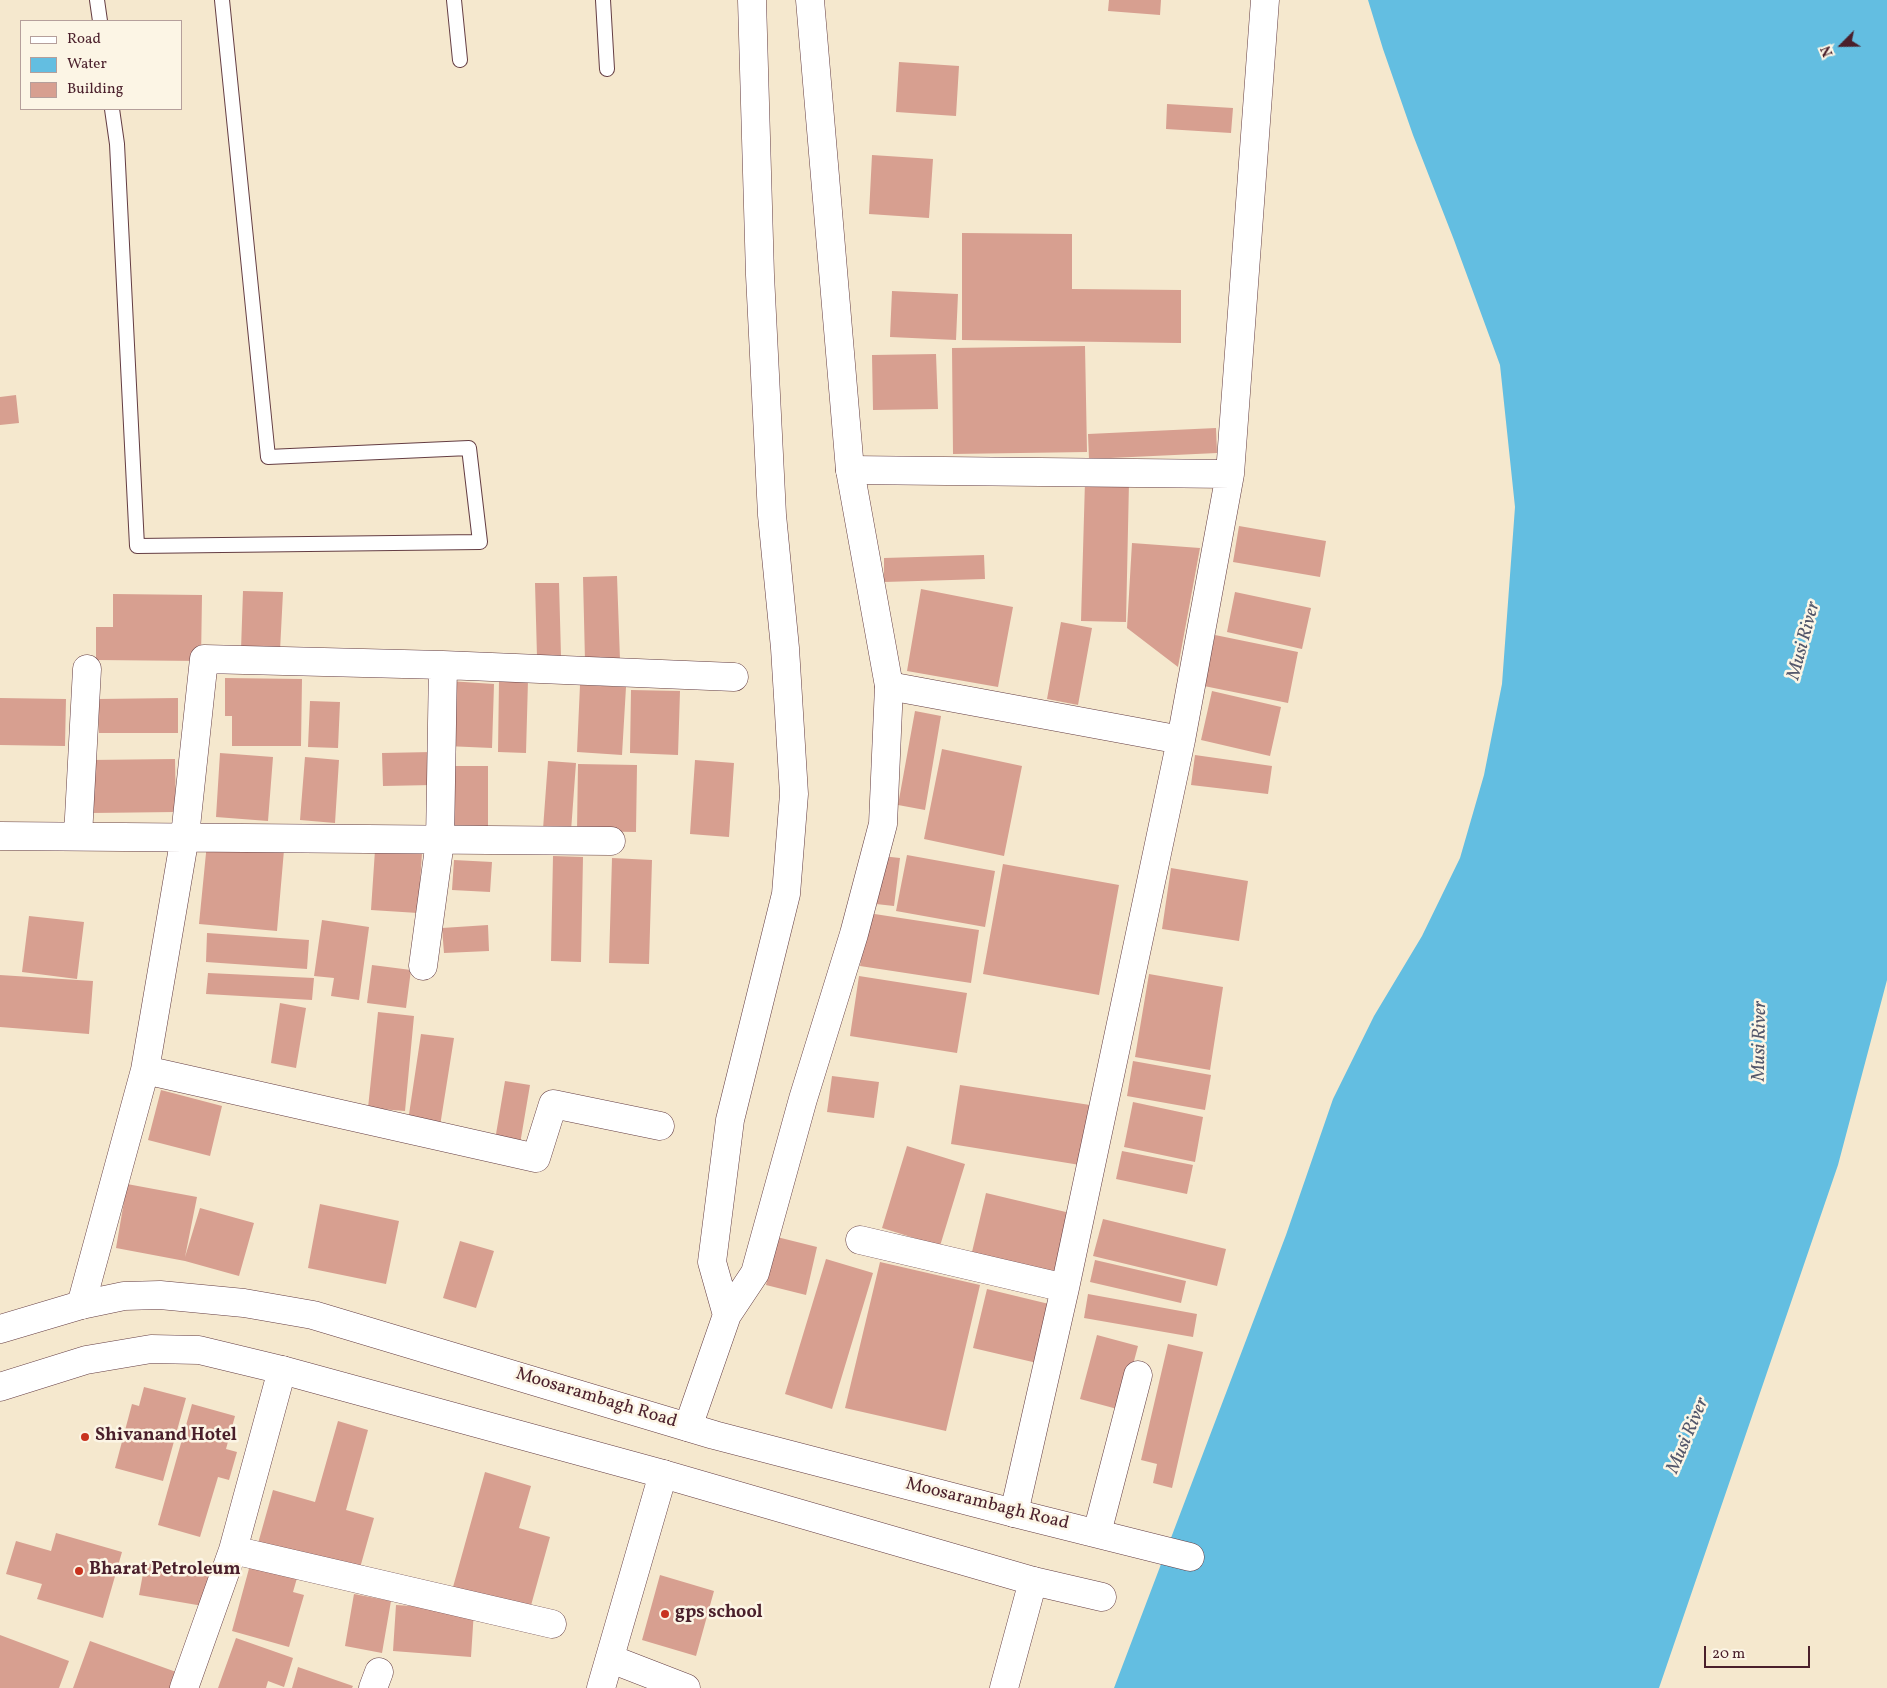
<!DOCTYPE html>
<style>
body{margin:0}
#map{position:relative;width:1887px;height:1688px;overflow:hidden;background:#f5e8ce;font-family:Vollkorn,serif}
canvas{display:block}
.legend{position:absolute;left:20px;top:20px;width:162px;height:90px;box-sizing:border-box;background:#fcf5e5;border:1px solid #b59f9b;margin:0;padding:6px 9px;list-style:none;font-size:15px;color:#4a1f2b}
.legend li{display:flex;align-items:center;gap:10px;height:25px}
.legend b{width:25px;border:1px solid #b59f9b}
.north{position:absolute;left:1817px;top:20px;width:50px;height:50px;-webkit-text-stroke:4px #fcf5e5;paint-order:stroke;rotate:247deg;font-size:14px;font-weight:700;line-height:20px;text-align:center;color:#4a1f2b}
.north::after{content:'';display:block;margin:auto;width:18px;height:22px;background:#4a1f2b;clip-path:polygon(50% 0,100% 100%,50% 72%,0 100%)}
.scale{position:absolute;left:1704px;top:1646px;width:106px;height:22px;box-sizing:border-box;border:2px solid #4a1f2b;border-top:0;padding-left:6px;font-size:15px;line-height:18px;white-space:nowrap;color:#4a1f2b;-webkit-text-stroke:4px #fcf5e5;paint-order:stroke}
</style>
<div id="map">
<canvas width="1887" height="1688"></canvas>
<ul class="legend">
<li><b style="height:6px;background:#fff"></b>Road</li>
<li><b style="height:14px;background:#63bee1"></b>Water</li>
<li><b style="height:14px;background:#d79f90"></b>Building</li>
</ul>
<div class="north">N</div>
<div class="scale">20 m</div>
</div>
<script>
const ctx = document.querySelector('canvas').getContext('2d');
ctx.lineJoin = 'round';
function fillPath(path, color) { ctx.fillStyle = color; ctx.fill(path, 'evenodd'); }
const toPath = rows => new Path2D(rows.map(r => 'M' + r).join(''));
function stroke(path, color, width, dash) { ctx.strokeStyle = color; ctx.lineWidth = width; ctx.lineCap = dash ? 'butt' : 'round'; ctx.setLineDash(dash || []); ctx.stroke(path); }
function label(font, color, halo, rows, align = 'center') {
  ctx.font = font + ' Vollkorn,serif'; ctx.lineWidth = 5; ctx.setLineDash([]); ctx.textBaseline = 'middle'; ctx.strokeStyle = halo; ctx.fillStyle = color; for (const [text, x, y, turn = 0] of rows) {
    ctx.save(); ctx.translate(x, y); ctx.rotate((+turn || 0) * Math.PI / 180); ctx.textAlign = isNaN(turn) ? turn : align; if (halo) ctx.strokeText(text, 0, 0); ctx.fillText(text, 0, 0); ctx.restore();
  }
}
fillPath(toPath([
 [1368,0,1887,0,1887,980,1838,1165,1659,1688,1114,1688,1286,1235,1333,1099,1374,1016,1422,936,1460,858,1484,775,1502,684,1515,507,1500,365,1454,240,1413,135,1383,49]
]), '#63bee1');
fillPath(toPath([
 [1109,0,1161,0,1160,15,1108,11],
 [899,62,959,66,956,116,896,112],
 [1167,104,1233,108,1231,133,1166,129],
 [872,155,933,159,929,218,869,214],
 [962,233,1072,234,1072,289,1181,290,1181,343,962,340],
 [892,291,958,294,956,340,890,337],
 [1085,346,1087,452,953,454,952,348],
 [936,354,938,409,873,410,872,355],
 [16,395,19,423,0,425,0,397],
 [1216,428,1217,453,1089,459,1088,434],
 [1085,481,1129,482,1126,622,1081,621],
 [1239,526,1326,541,1320,577,1233,562],
 [1132,543,1200,548,1178,667,1127,628],
 [984,555,985,579,884,582,884,558],
 [617,576,620,660,585,661,583,577],
 [535,583,559,583,561,656,537,657],
 [921,589,1013,607,998,687,907,671],
 [243,591,283,592,280,651,241,650],
 [1235,592,1311,608,1302,649,1227,632],
 [113,594,202,595,201,661,96,660,96,627,113,627],
 [1061,622,1092,628,1078,705,1047,699],
 [1215,635,1298,652,1288,703,1204,686],
 [225,678,302,679,301,746,232,746,232,716,225,716],
 [499,680,528,680,526,753,498,752],
 [449,681,494,684,492,748,446,746],
 [580,685,626,687,622,755,577,752],
 [631,690,680,691,678,755,630,753],
 [1212,691,1281,707,1270,756,1201,740],
 [0,698,66,699,65,746,0,745],
 [178,698,178,733,99,733,98,699],
 [310,701,340,702,338,748,308,747],
 [915,711,941,716,925,810,898,805],
 [942,749,1022,766,1004,856,924,839],
 [432,752,433,785,383,786,382,753],
 [220,753,273,757,268,821,216,817],
 [1195,755,1272,766,1268,794,1191,785],
 [305,757,339,760,335,823,300,820],
 [175,759,176,812,91,813,90,760],
 [695,760,734,763,729,837,690,834],
 [548,761,576,763,571,831,543,829],
 [578,764,637,765,636,832,577,831],
 [450,766,488,766,488,826,450,825],
 [207,843,284,850,277,931,199,924],
 [375,850,422,853,418,913,371,910],
 [907,855,995,871,985,927,896,911],
 [553,856,583,857,581,962,551,961],
 [882,856,900,858,894,906,876,904],
 [612,858,652,860,649,964,609,963],
 [454,860,492,862,490,892,452,890],
 [1003,864,1119,885,1099,995,983,974],
 [1171,868,1248,881,1239,941,1162,929],
 [868,913,979,930,971,983,860,966],
 [29,916,84,922,77,979,22,972],
 [322,920,369,927,359,1000,331,996,334,978,314,976],
 [488,925,489,951,444,953,442,928],
 [207,933,309,940,307,969,206,962],
 [372,965,411,970,406,1008,367,1003],
 [208,973,314,978,312,1000,206,994],
 [1149,974,1223,987,1210,1070,1135,1057],
 [0,975,93,981,89,1034,0,1027],
 [859,976,967,993,957,1053,850,1036],
 [280,1003,306,1008,296,1068,271,1063],
 [378,1012,414,1016,405,1111,368,1108],
 [421,1034,454,1038,440,1126,408,1121],
 [1133,1061,1211,1075,1205,1110,1127,1096],
 [832,1076,879,1082,874,1118,827,1112],
 [505,1081,530,1085,520,1144,495,1140],
 [960,1085,1090,1105,1080,1165,951,1144],
 [161,1090,222,1106,210,1156,148,1140],
 [1133,1102,1203,1117,1195,1162,1124,1147],
 [907,1146,965,1164,940,1246,882,1228],
 [1122,1151,1193,1165,1187,1194,1116,1179],
 [127,1184,197,1197,185,1257,200,1208,254,1223,239,1276,185,1261,116,1248],
 [986,1193,1070,1213,1056,1272,972,1252],
 [320,1204,399,1221,386,1284,308,1268],
 [1103,1219,1226,1249,1217,1286,1093,1256],
 [777,1237,817,1247,806,1295,766,1285],
 [460,1241,494,1251,476,1308,443,1298],
 [826,1259,873,1273,832,1409,785,1394],
 [1095,1260,1186,1281,1181,1303,1090,1282],
 [880,1262,980,1285,946,1431,845,1408],
 [987,1289,1049,1304,1037,1363,973,1348],
 [1088,1294,1197,1314,1193,1337,1084,1318],
 [1097,1335,1138,1346,1121,1410,1080,1399],
 [1168,1344,1203,1352,1172,1488,1153,1483,1157,1464,1141,1460],
 [144,1387,186,1398,163,1481,115,1468,132,1404,139,1406],
 [192,1404,235,1416,226,1449,237,1452,229,1480,218,1477,200,1537,158,1525],
 [338,1421,368,1430,346,1510,374,1518,358,1575,257,1547,273,1490,315,1502],
 [485,1472,531,1486,519,1528,550,1537,530,1609,453,1587],
 [56,1533,122,1552,103,1618,37,1599,42,1584,6,1574,16,1541,51,1551],
 [145,1563,209,1573,203,1606,139,1595],
 [250,1565,297,1578,293,1592,304,1595,289,1647,232,1631],
 [660,1575,714,1591,696,1656,642,1640],
 [354,1594,391,1601,382,1653,345,1646],
 [396,1605,474,1610,471,1657,393,1651],
 [0,1635,69,1661,59,1688,0,1688],
 [236,1638,293,1658,284,1687,268,1681,266,1688,218,1688],
 [90,1641,179,1673,174,1688,73,1688],
 [298,1667,353,1686,352,1688,292,1688]
]), '#d79f90');
const service = toPath([
 [97,0,100,21],
 [454,0,460,60],
 [603,0,607,69],
 [112,109,117,144,137,546,480,542,469,448,268,457,222,0]
]);
const minor = toPath([
 [850,470,1230,474],
 [889,686,1181,740],
 [0,836,611,841],
 [78,836,87,669],
 [423,966,440,841,443,665],
 [145,1070,536,1158,553,1104,660,1126],
 [860,1240,1065,1288],
 [81,1305,145,1070,185,836,204,659,443,665,734,677],
 [1014,1513,1065,1288,1181,740,1230,474,1265,0],
 [1097,1533,1138,1375],
 [233,1550,552,1624],
 [611,1659,686,1688],
 [184,1688,233,1550,282,1370],
 [373,1688,379,1672]
]);
const tertiary = toPath([
 [727,1315,712,1262,730,1120,786,894,794,794,785,648,772,515,760,275,752,0],
 [688,1427,727,1315,755,1273,803,1099,854,934,883,824,889,686,850,470,810,0],
 [601,1688,663,1474],
 [1004,1688,1033,1581]
]);
const primary = toPath([
 [0,1329,81,1305,124,1296,160,1295,244,1303,313,1315,714,1435,1014,1513,1190,1557],
 [0,1387,86,1360,151,1349,199,1350,282,1370,663,1474,1033,1581,1102,1597]
]);
stroke(service, '#643d43', 16);
stroke(minor, '#643d43', 29);
stroke(tertiary, '#643d43', 29);
stroke(primary, '#643d43', 29);
stroke(service, '#fff', 14);
stroke(minor, '#fff', 28);
stroke(tertiary, '#fff', 28);
stroke(primary, '#fff', 28);
for (const [x, y, r, color] of [
 [85,1437,5,"#c8321e"],
 [79,1571,5,"#c8321e"],
 [665,1614,5,"#c8321e"]
]) { const dot = new Path2D(); dot.arc(x, y, r, 0, 2 * Math.PI); ctx.fillStyle = color; ctx.fill(dot); stroke(dot, '#fcf5e5', 2); }
label('18px', '#4a1f2b', '#fcf5e5', [
 ["Moosarambagh Road",596,1399,17],
 ["Moosarambagh Road",987,1505,14]
]);
label('bold 18px', '#4a1f2b', '#fcf5e5', [
 ["Shivanand Hotel",95,1437],
 ["Bharat Petroleum",89,1571],
 ["gps school",675,1614]
], 'left');
label('italic 19px', '#53576b', '#fcf5e5', [
 ["Musi River",1805,641,-75],
 ["Musi River",1761,1041,-89],
 ["Musi River",1689,1436,-67]
]);
</script>
